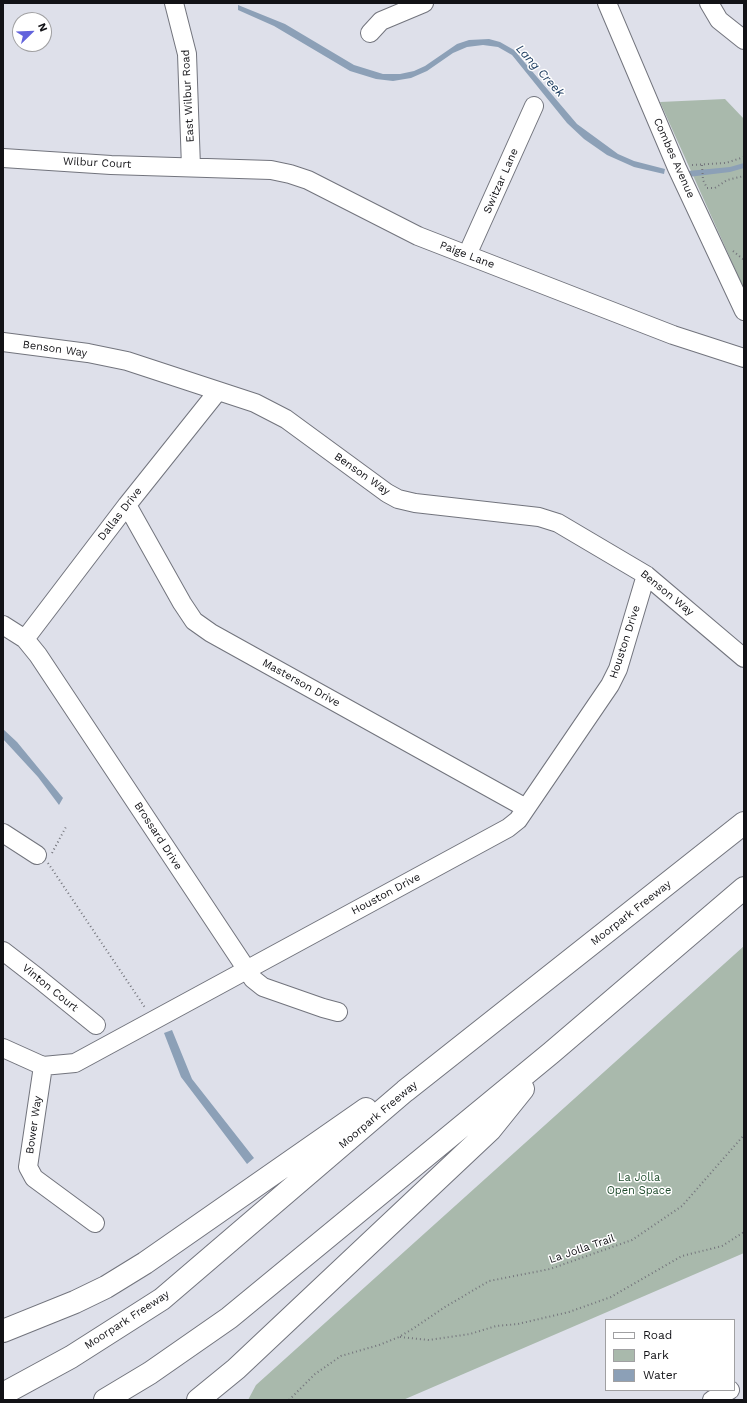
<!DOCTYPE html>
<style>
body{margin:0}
#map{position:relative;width:747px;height:1403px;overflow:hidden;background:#dee0ea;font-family:"Work Sans",sans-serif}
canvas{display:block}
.frame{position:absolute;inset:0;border:4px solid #121216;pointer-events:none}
.legend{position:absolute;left:605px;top:1319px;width:130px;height:72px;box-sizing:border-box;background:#fff;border:1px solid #a0a0a2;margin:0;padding:5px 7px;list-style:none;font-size:12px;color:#121216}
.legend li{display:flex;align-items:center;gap:8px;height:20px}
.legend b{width:20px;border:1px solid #a0a0a2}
.north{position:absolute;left:12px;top:12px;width:40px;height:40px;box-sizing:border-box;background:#fff;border:1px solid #a0a0a2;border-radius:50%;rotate:67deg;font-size:11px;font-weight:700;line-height:16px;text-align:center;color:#121216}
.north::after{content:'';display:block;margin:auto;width:14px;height:18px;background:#6263dc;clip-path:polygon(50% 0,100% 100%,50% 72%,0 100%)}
</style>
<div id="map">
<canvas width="747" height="1403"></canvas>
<div class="frame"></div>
<ul class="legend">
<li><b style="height:5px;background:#fff"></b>Road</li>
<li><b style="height:11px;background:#a9b9ac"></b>Park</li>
<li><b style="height:11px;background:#8ca0b7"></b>Water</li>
</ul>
<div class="north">N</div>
</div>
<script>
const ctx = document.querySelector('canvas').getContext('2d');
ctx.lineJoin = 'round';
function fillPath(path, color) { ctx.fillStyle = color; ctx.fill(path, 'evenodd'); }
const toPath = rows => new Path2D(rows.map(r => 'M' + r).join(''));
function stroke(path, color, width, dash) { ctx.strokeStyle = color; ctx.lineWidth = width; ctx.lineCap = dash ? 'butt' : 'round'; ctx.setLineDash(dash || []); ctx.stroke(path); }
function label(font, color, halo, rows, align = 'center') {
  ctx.font = font + ' "Work Sans",sans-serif'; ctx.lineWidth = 3; ctx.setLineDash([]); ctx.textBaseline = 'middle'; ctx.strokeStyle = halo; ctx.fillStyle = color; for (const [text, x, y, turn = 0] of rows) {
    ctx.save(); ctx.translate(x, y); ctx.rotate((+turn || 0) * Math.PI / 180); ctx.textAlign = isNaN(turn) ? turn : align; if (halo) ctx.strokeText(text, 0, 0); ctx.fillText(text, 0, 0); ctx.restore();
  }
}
fillPath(toPath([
 [725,99,744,119,744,289,660,102],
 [744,946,744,1253,403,1400,248,1400,256,1385]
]), '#a9b9ac');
fillPath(toPath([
 [238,5,285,24,354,65,383,74,400,74,414,71,425,66,457,44,469,40,489,39,500,42,514,50,577,124,618,154,634,161,665,169,664,174,634,167,607,155,584,139,567,123,512,55,498,47,483,45,467,47,453,53,427,71,411,78,393,81,376,79,350,71,274,26,238,10],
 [744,163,744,168,730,172,688,177,688,171,730,167],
 [3,729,17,742,63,798,59,805,38,777,3,739],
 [172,1030,192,1079,254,1158,247,1164,181,1077,164,1033]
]), '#8ca0b7');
const minor = toPath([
 [174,3,187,54,191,167],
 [607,3,677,168,744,311],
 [709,3,719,20,744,40],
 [370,33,381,21,424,3],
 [3,158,111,165,271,170,290,174,308,180,418,236,673,335,744,358],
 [467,255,534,106],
 [3,342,88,353,127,361,255,403,286,419,387,493,398,499,415,503,539,517,558,523,646,575,744,658],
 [127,505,182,603,194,621,211,633,526,808],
 [3,625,25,639,38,655,253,979,263,987,323,1008,338,1012],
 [25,639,127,505,218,391],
 [3,833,37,855],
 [3,951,38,978,96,1025],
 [3,1048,43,1066,75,1063,508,828,518,820,610,685,618,669,646,575],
 [43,1066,28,1167,34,1178,95,1223],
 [712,1400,730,1390]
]);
const highway = toPath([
 [3,1331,75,1302,106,1287,145,1263,366,1109],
 [3,1394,71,1357,162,1299,405,1091,744,823],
 [105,1400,150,1373,229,1318,551,1053,744,888],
 [198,1400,236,1369,490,1130,523,1089]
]);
stroke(minor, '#72747d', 20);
stroke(highway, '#72747d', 24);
stroke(toPath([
 [692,165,726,163,744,157],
 [702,165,703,180,707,188,715,188,727,180,744,176],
 [733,251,744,260],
 [52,853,67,825],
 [48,863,146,1009],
 [400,1337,429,1340,470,1334,496,1326,518,1324,569,1312,611,1297,682,1256,722,1246,744,1232],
 [289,1400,315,1374,341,1356,379,1345,399,1337,414,1328,445,1307,489,1281,550,1269,632,1240,682,1206,744,1135]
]), '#74757c', 2, [1, 3]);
stroke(minor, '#fff', 18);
stroke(highway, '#fff', 22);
label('11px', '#121216', '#fff', [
 ["East Wilbur Road",188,96,-93],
 ["Combes Avenue",674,158,66],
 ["Wilbur Court",97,163,3],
 ["Switzar Lane",501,181,-66],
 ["Paige Lane",467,255,21],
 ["Benson Way",55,349,8],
 ["Benson Way",362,474,35],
 ["Dallas Drive",120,514,-52],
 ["Benson Way",667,593,39],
 ["Houston Drive",625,642,-72],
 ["Masterson Drive",301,683,29],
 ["Brossard Drive",158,836,57],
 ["Houston Drive",386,894,-28],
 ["Moorpark Freeway",631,913,-38],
 ["Vinton Court",50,988,39],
 ["Moorpark Freeway",378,1115,-40],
 ["Bower Way",34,1125,-82],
 ["La Jolla Trail",582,1249,-19],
 ["Moorpark Freeway",127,1320,-33]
]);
label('11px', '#214d2e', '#fff', [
 ["La Jolla",639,1178],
 ["Open Space",639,1191]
]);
label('italic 12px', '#1e3d60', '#fff', [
 ["Lang Creek",540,71,48]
]);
</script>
